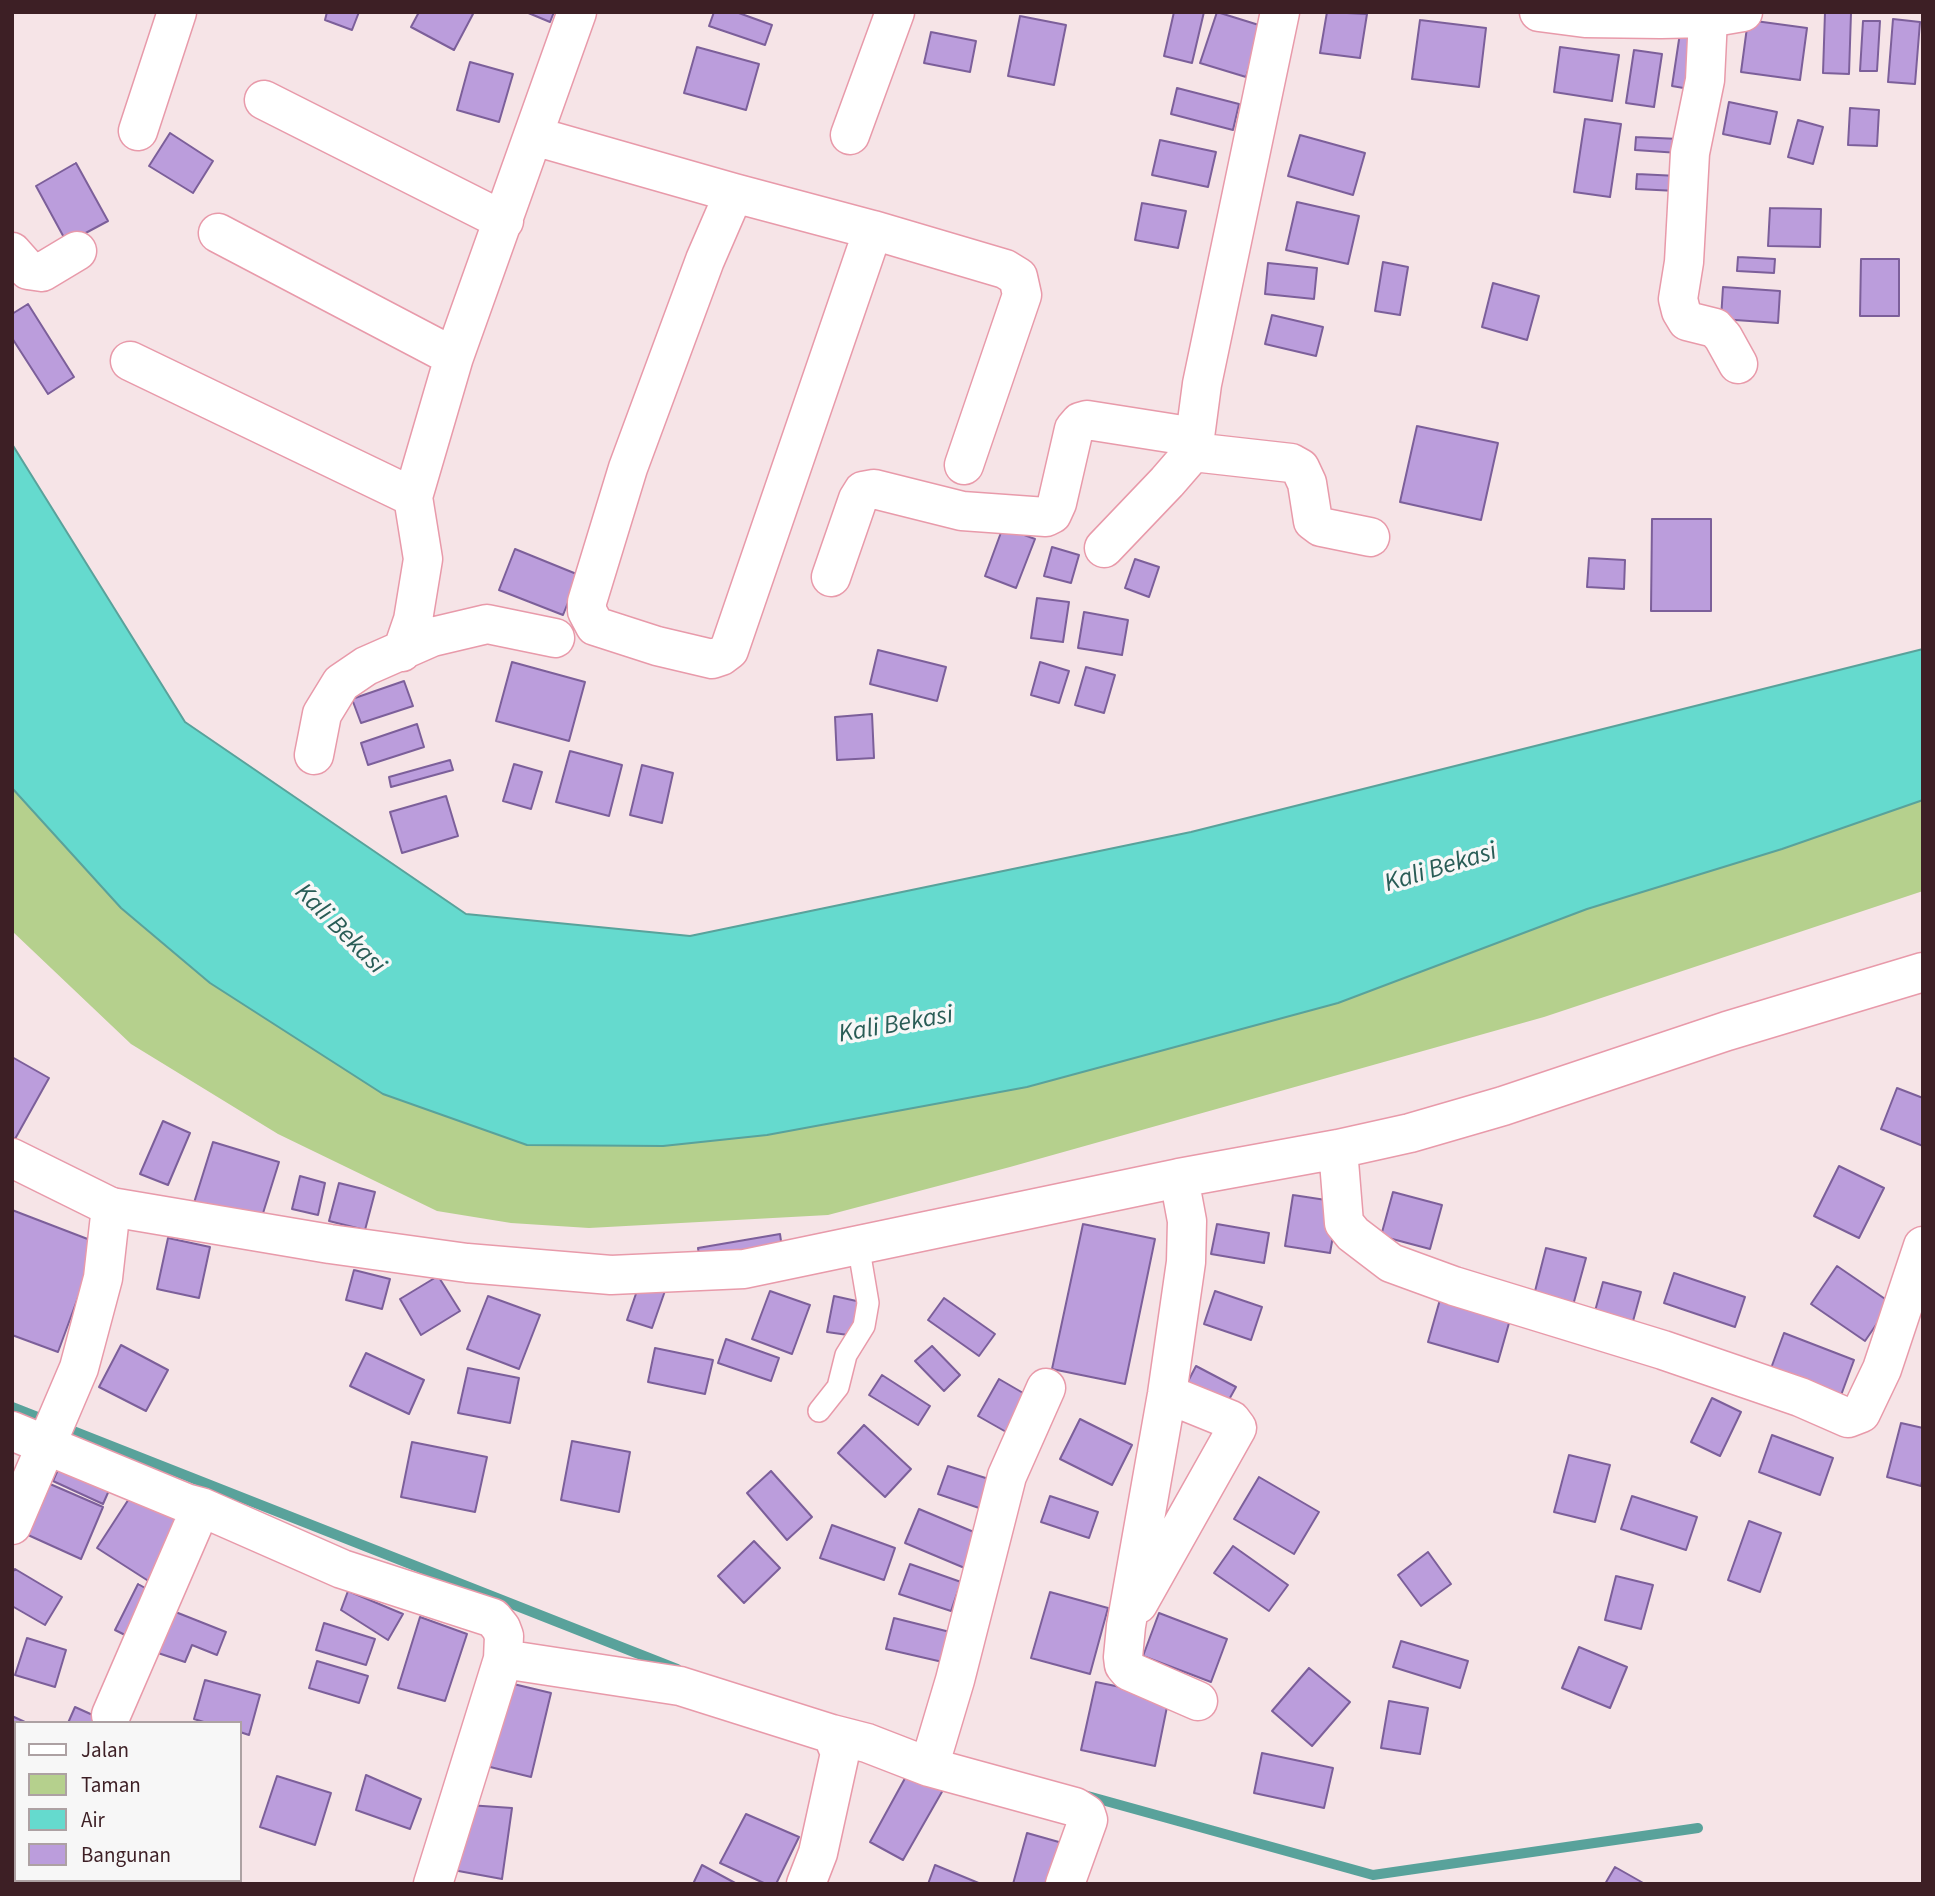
<!DOCTYPE html>
<style>
body{margin:0}
#map{position:relative;width:1935px;height:1896px;overflow:hidden;background:#f6e4e7;font-family:"Source Sans 3",sans-serif}
canvas{display:block}
.frame{position:absolute;inset:0;border:14px solid #3d1f25;pointer-events:none}
.legend{position:absolute;left:14px;top:1721px;width:228px;height:161px;box-sizing:border-box;background:#f7f7f7;border:2px solid #ada1a3;margin:0;padding:9px 12px;list-style:none;font-size:21px;color:#3d1f25}
.legend li{display:flex;align-items:center;gap:14px;height:35px}
.legend b{width:35px;border:2px solid #ada1a3}
</style>
<div id="map">
<canvas width="1935" height="1896"></canvas>
<div class="frame"></div>
<ul class="legend">
<li><b style="height:9px;background:#fff"></b>Jalan</li>
<li><b style="height:19px;background:#b5d08d"></b>Taman</li>
<li><b style="height:19px;background:#65dace"></b>Air</li>
<li><b style="height:19px;background:#bb9ddc"></b>Bangunan</li>
</ul>
</div>
<script>
const ctx = document.querySelector('canvas').getContext('2d');
ctx.lineJoin = 'round';
function fillPath(path, color) { ctx.fillStyle = color; ctx.fill(path, 'evenodd'); }
const toPath = rows => new Path2D(rows.map(r => 'M' + r).join(''));
function stroke(path, color, width, dash) { ctx.strokeStyle = color; ctx.lineWidth = width; ctx.lineCap = dash ? 'butt' : 'round'; ctx.setLineDash(dash || []); ctx.stroke(path); }
function label(font, color, halo, rows, align = 'center') {
  ctx.font = font + ' "Source Sans 3",sans-serif'; ctx.lineWidth = 7; ctx.setLineDash([]); ctx.textBaseline = 'middle'; ctx.strokeStyle = halo; ctx.fillStyle = color; for (const [text, x, y, turn = 0] of rows) {
    ctx.save(); ctx.translate(x, y); ctx.rotate((+turn || 0) * Math.PI / 180); ctx.textAlign = isNaN(turn) ? turn : align; if (halo) ctx.strokeText(text, 0, 0); ctx.fillText(text, 0, 0); ctx.restore();
  }
}
fillPath(toPath([
 [12,788,121,908,210,983,527,1145,663,1146,767,1135,1587,909,1782,849,1923,800,1923,891,1544,1017,1010,1167,828,1215,589,1228,511,1223,437,1211,278,1134,131,1044,12,931]
]), '#b5d08d');
const water = toPath([
 [12,444,185,722,466,914,690,936,1191,832,1923,649,1923,800,1782,849,1587,909,1338,1003,1027,1087,767,1135,663,1146,527,1145,383,1094,210,983,121,908,12,788,12,444]
]);
fillPath(water, '#65dace');
stroke(water, '#59a29b', 2);
stroke(toPath([
 [12,1407,677,1669],
 [1084,1795,1373,1875,1698,1828]
]), '#59a29b', 10);
const building = toPath([
 [327,12,359,12,352,30,325,20,327,12],
 [419,12,469,12,473,14,454,50,411,27,419,12],
 [526,12,554,12,550,22,526,12],
 [714,12,736,12,772,25,765,45,709,26,714,12],
 [1174,12,1204,12,1192,63,1164,56,1174,12],
 [1217,12,1262,26,1246,77,1200,63,1217,12],
 [1327,12,1367,14,1360,58,1320,53,1327,12],
 [1825,12,1851,13,1849,74,1823,73,1825,12],
 [1020,16,1066,25,1054,85,1008,76,1020,16],
 [1893,19,1920,22,1915,84,1888,82,1893,19],
 [1420,20,1486,28,1479,87,1412,79,1420,20],
 [1748,20,1807,28,1800,80,1741,72,1748,20],
 [1863,21,1880,21,1877,71,1860,71,1863,21],
 [931,32,976,41,970,72,924,63,931,32],
 [1680,33,1704,37,1695,90,1672,86,1680,33],
 [697,47,759,64,746,110,684,93,697,47],
 [1560,47,1619,55,1612,101,1554,92,1560,47],
 [1634,50,1662,54,1654,107,1626,103,1634,50],
 [470,62,513,74,499,122,457,110,470,62],
 [1177,88,1239,104,1233,130,1171,114,1177,88],
 [1729,102,1777,112,1770,144,1723,134,1729,102],
 [1850,108,1879,110,1877,146,1848,145,1850,108],
 [1585,119,1621,124,1610,197,1574,192,1585,119],
 [1798,120,1823,127,1813,164,1788,157,1798,120],
 [170,133,213,161,193,193,149,166,170,133],
 [1300,135,1365,153,1353,195,1288,176,1300,135],
 [1636,137,1679,139,1679,153,1635,150,1636,137],
 [1160,140,1216,152,1208,187,1152,175,1160,140],
 [76,163,108,221,67,243,36,186,76,163],
 [1637,174,1678,176,1677,191,1636,189,1637,174],
 [1297,202,1359,216,1348,264,1286,250,1297,202],
 [1142,203,1186,211,1178,248,1135,240,1142,203],
 [1770,208,1821,209,1820,247,1768,246,1770,208],
 [1738,257,1775,259,1774,273,1737,271,1738,257],
 [1861,259,1899,259,1899,316,1860,316,1861,259],
 [1383,262,1408,267,1400,315,1375,311,1383,262],
 [1268,263,1317,268,1314,299,1265,294,1268,263],
 [1493,283,1539,296,1527,340,1482,327,1493,283],
 [1723,287,1780,291,1778,323,1721,319,1723,287],
 [28,304,74,377,48,394,12,338,12,314,28,304],
 [1272,315,1323,327,1316,356,1265,344,1272,315],
 [1417,426,1498,443,1481,520,1400,502,1417,426],
 [1652,519,1711,519,1711,611,1651,611,1652,519],
 [1003,527,1035,539,1016,588,985,576,1003,527],
 [1052,547,1079,555,1071,583,1044,576,1052,547],
 [515,549,579,575,563,615,499,590,515,549],
 [1589,558,1625,560,1624,589,1587,587,1589,558],
 [1135,559,1159,567,1149,597,1125,588,1135,559],
 [1037,598,1069,602,1063,642,1031,638,1037,598],
 [1084,612,1128,620,1122,655,1078,648,1084,612],
 [878,650,946,667,937,701,870,684,878,650],
 [512,662,585,682,569,741,496,721,512,662],
 [1040,662,1069,671,1059,703,1031,695,1040,662],
 [1086,667,1115,675,1104,713,1075,705,1086,667],
 [404,681,413,706,361,723,352,699,404,681],
 [872,714,874,758,837,760,835,717,872,714],
 [417,724,424,747,368,765,361,743,417,724],
 [570,751,622,765,609,816,556,802,570,751],
 [450,760,453,770,391,787,389,777,450,760],
 [514,764,542,772,531,809,503,801,514,764],
 [642,765,673,773,662,823,630,815,642,765],
 [446,796,458,836,402,853,390,812,446,796],
 [12,1057,49,1078,15,1139,12,1137,12,1057],
 [1897,1088,1923,1098,1923,1146,1881,1129,1897,1088],
 [163,1121,190,1133,168,1185,140,1174,163,1121],
 [213,1142,279,1162,259,1226,193,1206,213,1142],
 [1839,1166,1884,1188,1859,1238,1814,1216,1839,1166],
 [300,1176,325,1183,318,1215,292,1209,300,1176],
 [339,1183,375,1192,365,1230,329,1221,339,1183],
 [1393,1192,1442,1205,1430,1249,1381,1236,1393,1192],
 [1293,1195,1339,1202,1330,1253,1285,1246,1293,1195],
 [12,1210,98,1243,58,1352,12,1335,12,1210],
 [1083,1224,1155,1239,1125,1384,1052,1369,1083,1224],
 [1217,1224,1269,1233,1264,1263,1211,1254,1217,1224],
 [780,1234,783,1255,701,1269,698,1248,780,1234],
 [168,1238,210,1247,199,1298,157,1289,168,1238],
 [1546,1248,1586,1258,1572,1309,1533,1299,1546,1248],
 [1837,1266,1891,1303,1865,1341,1811,1304,1837,1266],
 [354,1270,390,1279,382,1309,346,1300,354,1270],
 [1674,1273,1745,1297,1735,1327,1664,1303,1674,1273],
 [438,1276,460,1311,421,1335,400,1299,438,1276],
 [641,1279,666,1288,652,1328,627,1320,641,1279],
 [1603,1282,1641,1292,1630,1332,1592,1322,1603,1282],
 [770,1291,810,1305,792,1354,752,1339,770,1291],
 [1215,1291,1262,1307,1251,1340,1204,1324,1215,1291],
 [488,1296,540,1315,519,1369,467,1349,488,1296],
 [834,1296,861,1302,855,1336,827,1332,834,1296],
 [1441,1296,1511,1316,1498,1362,1428,1342,1441,1296],
 [944,1298,995,1334,979,1356,928,1320,944,1298],
 [1784,1333,1854,1360,1840,1398,1770,1371,1784,1333],
 [726,1339,779,1358,771,1381,718,1363,726,1339],
 [121,1345,168,1370,146,1411,99,1387,121,1345],
 [932,1346,960,1375,944,1391,915,1361,932,1346],
 [655,1348,713,1360,705,1394,648,1382,655,1348],
 [366,1353,424,1380,409,1414,350,1386,366,1353],
 [1196,1366,1236,1387,1221,1414,1182,1393,1196,1366],
 [468,1368,519,1378,510,1423,458,1413,468,1368],
 [882,1375,930,1406,918,1425,869,1395,882,1375],
 [999,1379,1030,1397,1008,1433,978,1416,999,1379],
 [1712,1398,1741,1412,1720,1456,1691,1442,1712,1398],
 [1080,1419,1132,1445,1112,1485,1060,1459,1080,1419],
 [1901,1423,1923,1428,1923,1477,1921,1486,1887,1477,1901,1423],
 [864,1425,911,1469,885,1497,838,1453,864,1425],
 [1772,1435,1833,1458,1820,1495,1759,1472,1772,1435],
 [572,1441,630,1452,619,1512,561,1500,572,1441],
 [412,1442,487,1457,475,1512,401,1497,412,1442],
 [1569,1455,1610,1465,1595,1522,1554,1512,1569,1455],
 [64,1456,114,1479,103,1504,53,1481,64,1456],
 [948,1466,995,1481,985,1510,938,1494,948,1466],
 [771,1471,812,1517,787,1540,747,1493,771,1471],
 [1259,1477,1319,1512,1294,1554,1234,1519,1259,1477],
 [50,1484,103,1507,81,1559,28,1535,50,1484],
 [136,1488,189,1522,150,1582,97,1548,136,1488],
 [1050,1496,1098,1512,1089,1538,1041,1522,1050,1496],
 [1632,1496,1697,1517,1686,1550,1621,1529,1632,1496],
 [919,1509,981,1535,967,1569,905,1543,919,1509],
 [1749,1521,1781,1533,1760,1592,1728,1580,1749,1521],
 [832,1525,895,1548,884,1580,820,1558,832,1525],
 [754,1541,780,1568,744,1603,718,1576,754,1541],
 [1233,1546,1288,1585,1269,1611,1214,1573,1233,1546],
 [1428,1552,1451,1584,1421,1606,1398,1575,1428,1552],
 [910,1564,961,1582,951,1611,899,1594,910,1564],
 [15,1569,62,1597,45,1625,12,1606,12,1573,15,1569],
 [1616,1576,1653,1585,1641,1629,1605,1620,1616,1576],
 [138,1584,154,1593,131,1638,115,1630,138,1584],
 [348,1591,403,1614,388,1640,341,1610,348,1591],
 [1050,1592,1108,1608,1090,1674,1031,1658,1050,1592],
 [173,1611,226,1632,217,1655,192,1645,185,1662,158,1653,173,1611],
 [1159,1613,1227,1639,1211,1682,1143,1656,1159,1613],
 [420,1617,467,1634,445,1701,398,1688,420,1617],
 [894,1618,954,1633,947,1663,886,1649,894,1618],
 [324,1623,375,1639,366,1665,316,1650,324,1623],
 [27,1638,66,1650,55,1687,15,1675,27,1638],
 [1401,1641,1468,1661,1460,1688,1393,1667,1401,1641],
 [1579,1647,1627,1667,1610,1708,1562,1688,1579,1647],
 [317,1661,368,1676,359,1703,309,1688,317,1661],
 [1309,1668,1350,1702,1312,1746,1272,1711,1309,1668],
 [205,1680,260,1695,249,1735,240,1732,240,1723,207,1723,194,1719,205,1680],
 [501,1681,551,1693,531,1777,482,1765,501,1681],
 [1096,1682,1169,1697,1155,1766,1081,1750,1096,1682],
 [1389,1701,1428,1708,1420,1754,1381,1748,1389,1701],
 [75,1707,106,1721,105,1723,68,1723,75,1707],
 [12,1716,27,1723,16,1723,16,1754,12,1752,12,1716],
 [1262,1753,1333,1768,1324,1808,1254,1793,1262,1753],
 [909,1771,943,1790,903,1860,870,1842,909,1771],
 [366,1775,421,1799,410,1829,356,1810,366,1775],
 [277,1776,331,1793,315,1845,260,1827,277,1776],
 [468,1805,512,1808,502,1879,453,1870,468,1805],
 [746,1814,799,1837,776,1884,766,1884,720,1863,746,1814],
 [1027,1833,1073,1846,1063,1884,1013,1884,1027,1833],
 [702,1865,737,1884,693,1884,702,1865],
 [935,1865,981,1884,928,1884,935,1865],
 [1615,1867,1645,1884,1605,1884,1615,1867],
 [151,1880,201,1880,198,1884,148,1884,151,1880]
]);
fillPath(building, '#bb9ddc');
stroke(building, '#7c5f9a', 2);
const lane = toPath([
 [819,1411,838,1387,846,1355,864,1326,868,1303,858,1244]
]);
const street = toPath([
 [1539,12,1585,18,1661,19,1708,18,1743,12],
 [1708,18,1705,80,1690,153,1684,262,1678,299,1681,311,1687,321,1715,328,1723,337,1738,364],
 [264,100,504,221],
 [138,131,177,12],
 [850,135,895,12],
 [534,136,734,193,873,230,1005,269,1018,277,1022,295,964,465],
 [734,193,705,260,628,468,587,602,587,611,595,626,657,646,712,659,721,656,729,650,873,230],
 [218,233,454,357],
 [12,252,28,270,42,272,77,251],
 [130,361,413,497],
 [1193,452,1291,463,1300,468,1307,483,1313,521,1321,527,1370,537],
 [1104,548,1167,482,1193,452,1202,384,1280,12],
 [831,577,858,499,863,491,874,489,962,511,1046,517,1052,514,1057,503,1074,429,1080,422,1087,420,1195,437],
 [402,652,413,620,423,559,413,497,454,357,577,12],
 [314,755,322,714,341,683,366,666,432,637,487,624,555,638],
 [1338,1149,1344,1223,1353,1234,1391,1263,1454,1286,1663,1350,1800,1397,1848,1418,1861,1413,1882,1369,1923,1246],
 [1179,1178,1187,1221,1186,1262,1167,1394,1126,1626,1123,1657,1124,1665,1129,1671,1198,1701],
 [111,1207,330,1244,467,1263,611,1275,744,1269,1179,1178,1338,1149,1410,1133,1503,1106,1727,1031,1923,972],
 [12,1431,186,1503,201,1507,342,1569,493,1618,501,1628,504,1636,503,1659,433,1884],
 [1138,1604,1237,1428,1231,1420,1167,1394],
 [503,1659,680,1686,832,1734],
 [111,1715,201,1507],
 [929,1767,955,1680,1007,1476,1046,1388],
 [806,1884,818,1853,840,1753,832,1734,867,1743,929,1767,1075,1807,1086,1814,1088,1820,1065,1884]
]);
const secondary = toPath([
 [12,1158,111,1207,103,1278,79,1368,12,1525]
]);
stroke(lane, '#e89aaa', 24);
stroke(street, '#e89aaa', 41);
stroke(secondary, '#e89aaa', 41);
stroke(lane, '#fff', 21);
stroke(street, '#fff', 38);
stroke(secondary, '#fff', 38);
label('italic 26px', '#295c56', '#f7f7f7', [
 ["Kali Bekasi",1441,869,-17],
 ["Kali Bekasi",339,930,45],
 ["Kali Bekasi",896,1026,-10]
]);
</script>
